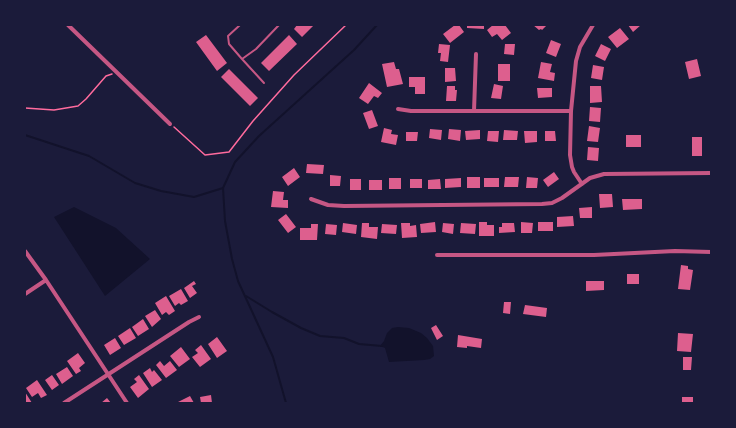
<!DOCTYPE html>
<style>
body{margin:0}
#map{position:relative;width:736px;height:428px;overflow:hidden;background:#1b1b3a;font-family:Ubuntu,sans-serif}
canvas{display:block}
.frame{position:absolute;inset:0;border:26px solid #1b1b3a;pointer-events:none}
</style>
<div id="map">
<canvas width="736" height="428"></canvas>
<div class="frame"></div>
</div>
<script>
const ctx = document.querySelector('canvas').getContext('2d');
ctx.lineJoin = 'round';
function fillPath(path, color) { ctx.fillStyle = color; ctx.fill(path, 'evenodd'); }
const toPath = rows => new Path2D(rows.map(r => 'M' + r).join(''));
function stroke(path, color, width, dash) { ctx.strokeStyle = color; ctx.lineWidth = width; ctx.lineCap = dash ? 'butt' : 'round'; ctx.setLineDash(dash || []); ctx.stroke(path); }
fillPath(toPath([
 [74,207,116,228,150,259,105,296,54,217],
 [398,327,409,328,421,333,427,338,433,346,434,356,430,359,424,360,389,362,385,348,380,346,384,341,387,333,392,328]
]), '#12122b');
stroke(toPath([
 [25,135,89,156,135,183,161,191,194,197,223,188],
 [246,296,272,312,301,328,320,336,344,338,359,344,382,346],
 [286,403,273,357,238,281,232,259,225,221,223,188,235,162,259,136,354,50,377,25]
]), '#12122b', 2);
fillPath(toPath([
 [297,25,314,25,302,37,294,29],
 [455,25,459,25,464,32,450,43,443,34],
 [467,25,484,25,484,29,467,28],
 [493,25,505,25,511,33,502,40,497,34,492,37,487,30],
 [533,25,547,25,542,30,541,29,539,30],
 [628,25,641,25,633,32],
 [620,28,629,39,617,48,608,37],
 [206,35,227,63,217,71,196,42],
 [289,35,297,44,269,71,261,63],
 [551,40,561,44,556,57,546,53],
 [439,44,450,45,448,62,440,61,441,53,438,53],
 [505,44,515,44,514,55,504,54],
 [601,44,611,49,605,61,595,56],
 [697,59,701,76,689,79,685,62],
 [394,62,396,69,399,69,403,84,387,87,382,64],
 [541,62,552,64,550,72,555,73,554,81,538,78],
 [498,64,510,64,510,81,498,81],
 [593,65,604,67,602,80,591,78],
 [445,68,455,68,456,81,445,82],
 [229,69,258,98,250,106,221,77],
 [409,77,425,77,425,94,415,94,415,87,409,87],
 [369,83,382,93,378,98,374,96,368,104,359,98],
 [494,84,503,86,501,99,491,98],
 [447,86,455,86,455,90,457,90,456,101,446,101],
 [590,86,601,86,602,102,590,103],
 [537,88,552,88,552,97,538,98],
 [590,107,601,108,600,122,589,121],
 [372,110,378,126,369,129,363,113],
 [589,126,600,128,598,142,587,141],
 [384,128,392,130,391,134,398,135,396,145,381,142],
 [430,129,442,130,441,140,429,138],
 [449,129,461,130,460,141,448,139],
 [480,130,480,139,466,140,465,131],
 [504,130,518,131,517,140,503,140],
 [488,131,499,131,498,142,487,141],
 [524,131,537,131,537,142,525,143],
 [545,131,555,131,556,141,545,141],
 [406,132,418,132,417,141,406,141],
 [626,135,641,135,641,147,626,147],
 [692,137,702,137,702,156,692,156],
 [588,147,599,148,598,161,587,160],
 [307,164,324,165,323,174,306,173],
 [294,168,300,177,288,186,282,177],
 [554,172,559,179,548,187,543,180],
 [330,175,341,176,340,186,330,186],
 [467,177,480,177,480,188,467,188],
 [505,177,519,177,518,187,504,187],
 [527,177,538,178,537,188,526,188],
 [389,178,401,178,401,189,389,189],
 [461,178,461,187,445,188,445,179],
 [484,178,499,178,499,187,484,187],
 [350,179,361,179,361,190,350,190],
 [410,179,422,179,422,188,410,188],
 [440,179,441,189,428,189,428,180],
 [369,180,382,180,382,190,369,190],
 [273,191,284,192,283,200,288,200,288,208,271,207],
 [599,194,612,194,613,207,600,208],
 [622,199,642,199,642,209,623,210],
 [592,207,592,218,580,218,579,208],
 [286,214,296,227,288,233,278,220],
 [573,216,574,226,557,227,557,217],
 [435,222,436,232,421,233,420,224],
 [479,222,487,222,487,225,494,225,494,236,479,236],
 [521,222,533,223,532,233,521,233],
 [538,222,553,222,553,231,538,231],
 [343,223,357,225,356,234,342,232],
 [362,223,369,223,369,227,378,227,377,239,361,237],
 [401,223,410,223,410,226,416,225,417,237,402,238],
 [443,223,454,224,453,234,442,232],
 [461,223,476,224,475,234,460,233],
 [502,223,514,223,515,232,499,233,499,227,502,227],
 [311,224,318,224,317,240,300,240,300,228,311,228],
 [326,224,337,225,336,235,325,234],
 [382,224,397,225,396,234,381,233],
 [681,265,688,266,688,269,693,270,690,290,678,289],
 [627,274,639,274,639,284,627,284],
 [194,281,196,284,192,286,197,293,190,298,184,288],
 [586,281,604,281,604,290,586,291],
 [181,289,188,301,181,305,179,303,175,306,169,296],
 [166,296,175,311,169,315,166,312,162,315,155,303],
 [504,302,511,302,510,314,503,313],
 [525,305,547,308,546,317,523,314],
 [155,310,161,319,152,327,145,316],
 [143,319,149,329,138,336,132,327],
 [436,325,443,336,437,340,431,328],
 [130,328,136,338,124,345,118,336],
 [678,333,693,334,691,352,677,351],
 [458,335,482,339,481,348,467,346,467,348,457,347],
 [217,337,227,351,217,358,208,344],
 [115,338,121,348,110,355,104,345],
 [201,345,211,359,200,367,192,357,198,353,195,350],
 [181,347,190,359,179,367,170,356],
 [78,353,85,363,79,368,81,371,76,374,67,361],
 [683,357,692,357,691,370,683,370],
 [160,361,164,366,170,361,177,370,166,378,156,365],
 [67,367,73,376,62,384,56,374],
 [150,368,152,372,154,370,162,380,152,387,143,373],
 [52,375,59,385,52,390,45,380],
 [139,375,149,389,138,398,130,387,137,382,134,379],
 [37,380,47,395,41,398,38,393,32,397,26,388],
 [25,392,32,403,25,403],
 [211,395,212,403,201,403,200,397],
 [190,396,194,403,176,403],
 [682,397,693,397,693,403,682,403],
 [107,398,111,403,101,403]
]), '#dd5f8e');
stroke(toPath([
 [25,108,54,110,78,106,86,99,106,76,112,74],
 [174,127,205,155,229,152,253,121,294,75,346,25]
]), '#ff6b9d', 1.5);
stroke(toPath([
 [240,25,228,36,229,44,242,59,256,49,279,25],
 [242,59,264,83]
]), '#c65784', 2);
stroke(toPath([
 [68,25,170,124],
 [398,109,411,111,571,111],
 [474,111,476,54],
 [582,184,574,172,572,167,570,155,571,111,576,61,580,47,593,25],
 [311,199,328,205,344,206,542,204,552,203,562,198,590,178,604,174,711,173],
 [25,251,46,280,127,403],
 [437,255,594,255,675,251,711,252],
 [25,294,46,280],
 [64,403,189,322,199,317]
]), '#c65784', 4);
</script>
